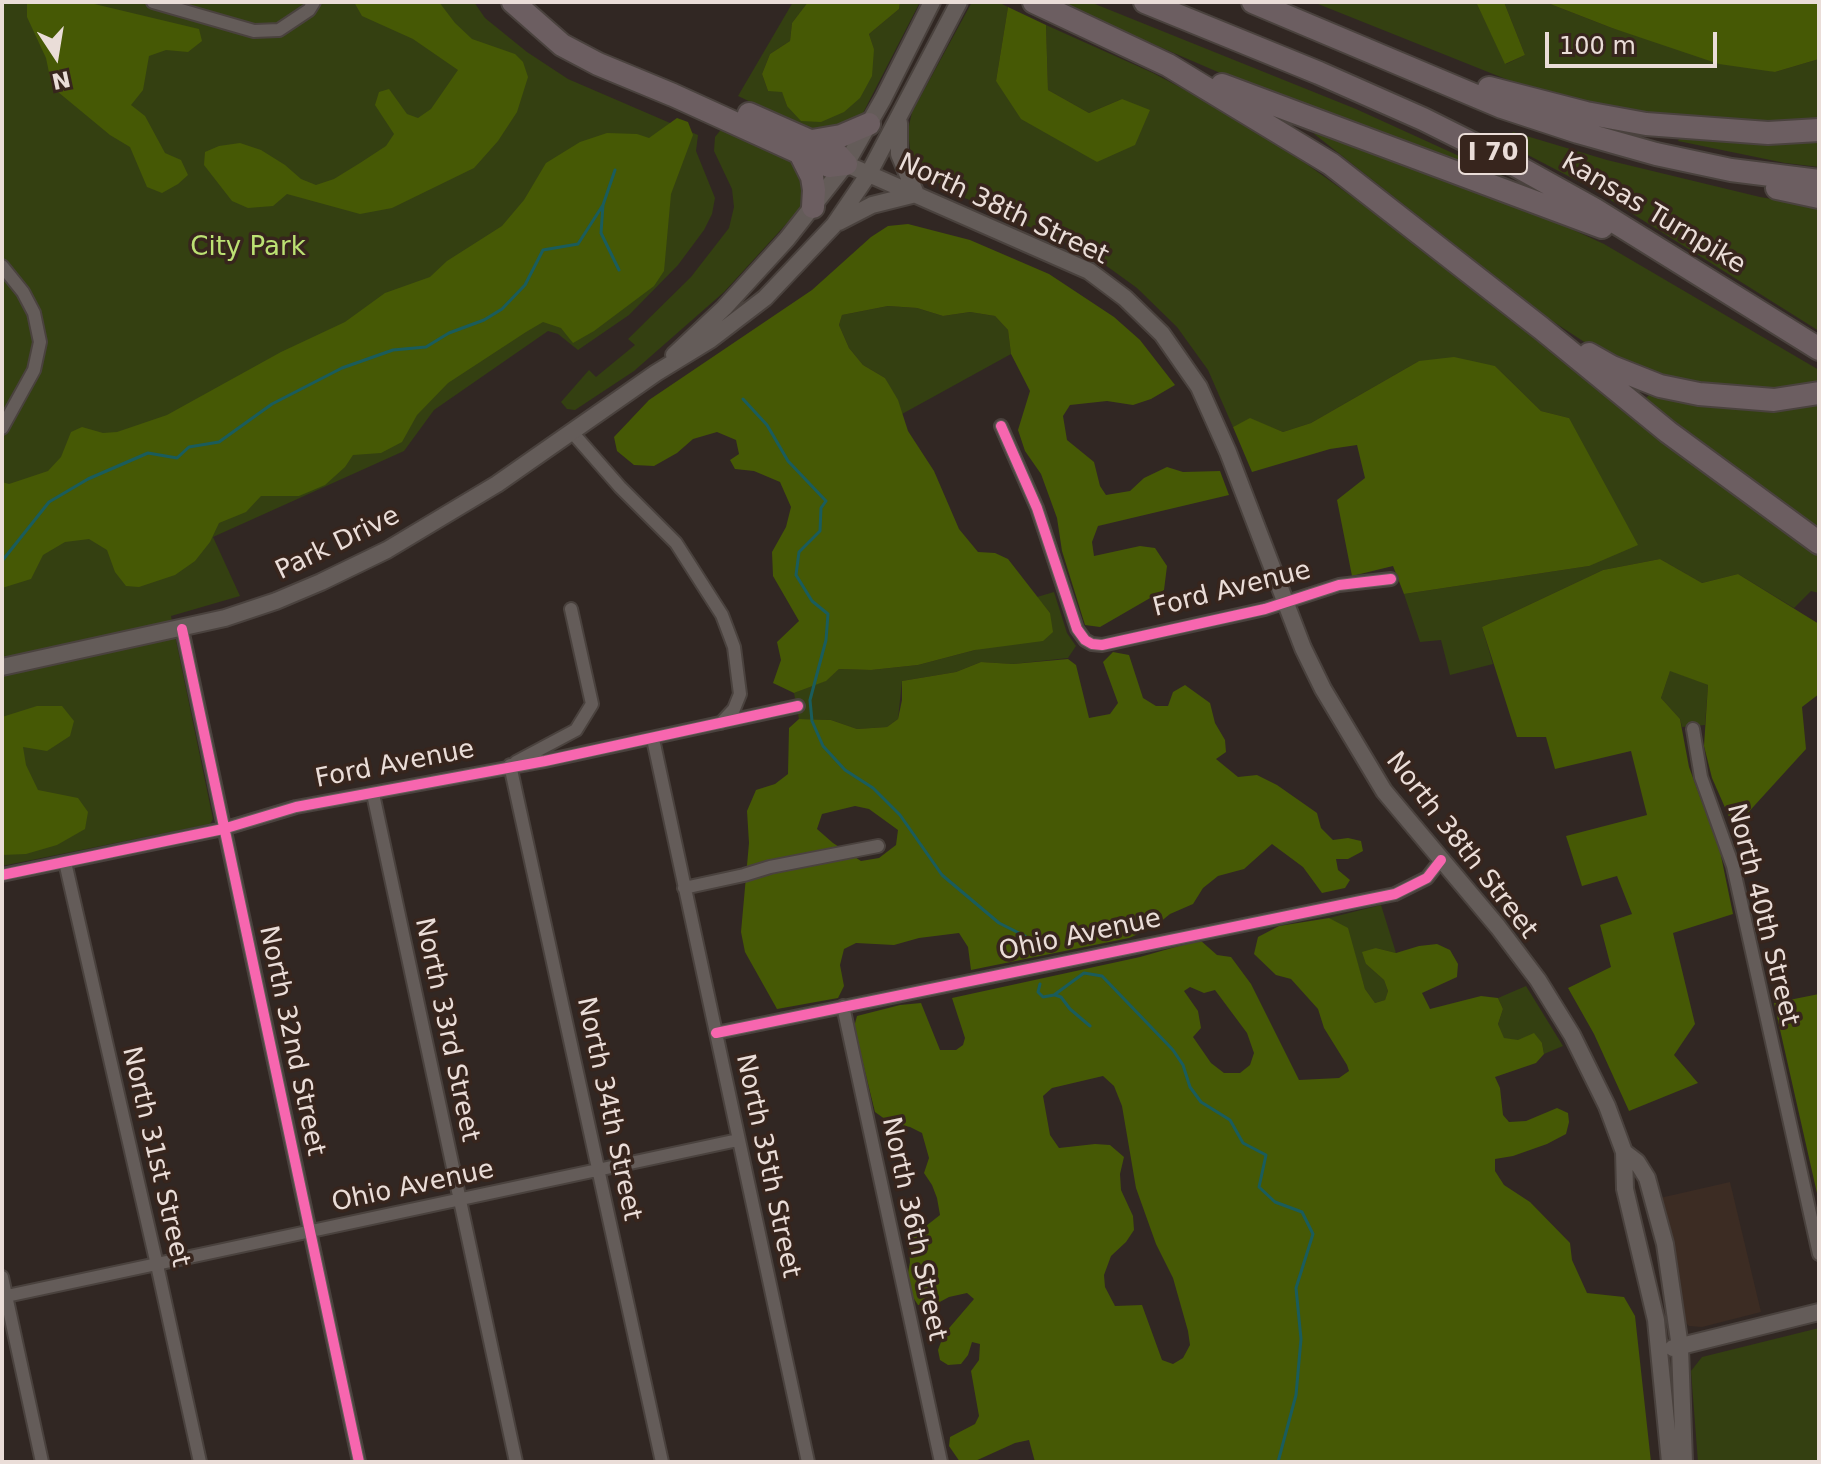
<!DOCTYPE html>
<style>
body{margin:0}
#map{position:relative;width:1821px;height:1464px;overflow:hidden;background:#312723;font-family:"DejaVu Sans",sans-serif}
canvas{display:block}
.frame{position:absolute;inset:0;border:4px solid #eaddd8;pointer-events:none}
.north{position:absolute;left:16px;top:16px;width:80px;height:80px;-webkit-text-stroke:6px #37251d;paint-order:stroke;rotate:168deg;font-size:22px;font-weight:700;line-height:32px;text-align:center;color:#eaddd8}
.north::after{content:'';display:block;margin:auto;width:28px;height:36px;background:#eaddd8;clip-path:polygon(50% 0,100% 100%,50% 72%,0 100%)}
.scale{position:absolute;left:1545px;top:32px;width:172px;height:36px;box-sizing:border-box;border:4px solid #eaddd8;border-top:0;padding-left:10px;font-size:24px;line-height:28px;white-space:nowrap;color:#eaddd8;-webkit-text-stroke:6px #37251d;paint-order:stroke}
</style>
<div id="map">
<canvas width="1821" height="1464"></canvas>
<div class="frame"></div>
<div class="north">N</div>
<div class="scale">100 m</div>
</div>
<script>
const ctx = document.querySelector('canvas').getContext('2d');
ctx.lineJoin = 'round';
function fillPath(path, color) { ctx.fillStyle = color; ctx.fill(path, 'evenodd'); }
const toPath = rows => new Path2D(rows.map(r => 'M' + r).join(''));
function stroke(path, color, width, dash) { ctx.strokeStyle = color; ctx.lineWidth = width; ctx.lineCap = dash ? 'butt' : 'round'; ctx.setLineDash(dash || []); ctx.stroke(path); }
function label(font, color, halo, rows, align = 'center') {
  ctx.font = font + ' "DejaVu Sans",sans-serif'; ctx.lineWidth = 7; ctx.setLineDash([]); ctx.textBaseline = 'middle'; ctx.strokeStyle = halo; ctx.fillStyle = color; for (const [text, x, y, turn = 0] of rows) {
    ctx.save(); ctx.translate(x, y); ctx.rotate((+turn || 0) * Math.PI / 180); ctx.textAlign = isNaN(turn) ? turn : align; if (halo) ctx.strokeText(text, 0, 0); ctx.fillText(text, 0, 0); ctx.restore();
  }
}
fillPath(toPath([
 [1730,1182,1761,1312,1702,1327,1689,1326,1682,1319,1660,1198]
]), '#3c2c23');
fillPath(toPath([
 [2,2,474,2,485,18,527,52,568,79,698,135,696,151,715,198,712,214,704,230,678,265,629,315,578,350,558,334,548,331,434,410,404,451,213,537,240,596,171,616,213,819,210,824,2,866],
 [793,2,808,2,792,23,790,41,770,54,762,74,768,91,782,91,787,106,874,49,869,34,899,9,900,2,920,2,863,113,847,124,824,131,808,129,738,96],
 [972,2,998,2,1008,7,996,81,1097,162,1122,99,1089,113,1048,90,1046,25,1153,73,1225,111,1287,150,1361,203,1750,507,1819,554,1819,593,1811,591,1794,608,1738,574,1702,583,1660,559,1603,570,1482,627,1493,664,1450,675,1441,640,1420,642,1404,594,1589,566,1569,418,1541,411,1495,366,1419,361,1311,423,1283,432,1250,419,1233,427,1208,370,1177,327,1137,288,1090,254,947,190,917,165,910,149,908,130,912,112],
 [1069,2,1090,2,1356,109,1503,176,1501,181,1395,138,1262,91,1067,7],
 [1313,2,1476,2,1506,64,1525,55,1504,2,1545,2,1612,28,1775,72,1819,59,1819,118,1757,123,1659,116,1548,96],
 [723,127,796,160,802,175,805,198,799,210,724,292,634,371,575,410,567,409,561,402,589,370,596,377,635,345,628,339,691,277,729,228,734,207,732,189,714,151,715,137],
 [1513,132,1607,160,1760,197,1819,207,1819,331,1593,189,1505,143],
 [1313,133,1370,150,1519,205,1604,244,1819,370,1819,529,1645,399,1650,394,1666,399,1734,407,1717,390,1628,364,1592,347,1546,317],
 [1680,136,1807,142,1819,139,1819,167,1785,163,1678,141],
 [888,306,917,308,943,316,970,312,995,316,1008,330,1011,354,902,414,885,378,863,365,849,348,839,325,842,315],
 [1054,592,1067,633,1076,646,1068,658,1013,664,981,662,956,672,902,681,898,719,887,727,857,729,831,720,799,719,794,693,825,681,839,669,871,670,918,665,975,650,1050,613,1037,597],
 [1670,670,1708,685,1705,725,1682,727,1680,719,1661,698],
 [1381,905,1396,953,1376,948,1366,964,1384,980,1388,991,1385,1000,1375,1003,1365,989,1353,949,1329,918],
 [1526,986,1563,1046,1544,1054,1542,1043,1504,1039,1498,1024,1503,1009,1498,998],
 [1819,1328,1819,1462,1698,1462,1691,1371,1702,1357]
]), '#344011');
fillPath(toPath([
 [27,2,86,2,199,29,202,41,188,52,166,50,149,56,143,90,131,105,145,116,165,153,181,160,188,175,178,184,162,193,147,187,130,147,110,135,52,87,46,58,27,17],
 [354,2,439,2,455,23,472,39,515,54,523,62,528,77,517,112,498,141,474,168,392,208,360,214,287,194,273,206,248,208,232,201,204,165,205,152,219,146,240,143,261,150,285,165,301,179,316,185,334,179,360,163,386,146,394,134,375,105,379,92,389,89,407,114,418,118,431,109,458,70,413,39,362,16],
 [808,2,900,2,899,9,869,34,874,49,872,76,860,98,844,112,821,122,801,121,787,106,782,92,768,91,762,74,770,54,790,41,792,23],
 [1476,2,1504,2,1525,55,1505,64],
 [1545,2,1819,2,1819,59,1775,72,1719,64,1612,28],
 [1008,7,1046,25,1048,90,1089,113,1122,99,1150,110,1135,145,1097,162,1021,119,996,81],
 [677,118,688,122,693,135,671,194,664,271,654,286,594,331,573,343,561,328,543,322,526,332,448,383,417,415,402,442,381,453,353,455,345,467,325,485,299,496,261,496,246,512,219,523,210,542,195,561,175,575,139,587,126,586,115,572,107,550,89,539,65,542,43,555,31,579,2,588,2,482,9,484,48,471,61,457,71,432,82,427,103,433,117,432,167,415,281,352,345,322,385,293,430,277,447,261,502,226,524,200,546,163,580,142,607,133,637,134,649,138],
 [908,224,970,240,1049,274,1114,317,1140,340,1175,385,1151,399,1133,405,1107,401,1070,405,1063,416,1067,440,1094,462,1100,486,1106,495,1130,491,1144,478,1167,467,1183,472,1220,471,1229,495,1098,526,1092,542,1094,556,1140,546,1155,548,1167,566,1164,590,1100,627,1085,625,1062,551,1057,518,1041,474,1025,451,1018,430,1030,391,1011,354,1008,330,995,316,970,312,943,316,917,308,888,306,842,315,839,325,849,348,863,365,885,378,898,400,908,431,934,471,959,529,978,552,995,553,1008,559,1050,613,1053,632,1043,641,975,650,918,665,871,670,839,669,826,681,794,693,773,683,781,660,777,642,799,621,773,576,772,552,786,527,791,507,780,482,754,471,735,469,730,460,739,454,736,440,717,432,693,439,677,453,654,466,634,465,617,451,614,437,649,400,812,290,871,237,888,226],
 [1454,357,1495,366,1541,411,1569,418,1638,545,1589,566,1404,594,1393,566,1352,576,1337,500,1365,478,1357,445,1330,449,1252,472,1233,427,1250,418,1283,432,1311,423,1419,361],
 [1660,559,1702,583,1738,574,1819,624,1819,694,1802,707,1806,749,1734,828,1712,778,1704,746,1708,685,1670,671,1661,698,1680,719,1689,767,1720,851,1733,914,1673,933,1695,1024,1674,1055,1698,1083,1629,1111,1594,1034,1568,988,1611,967,1600,925,1632,914,1617,876,1582,886,1566,836,1647,815,1631,751,1555,769,1546,737,1517,737,1482,627,1603,570],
 [1113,652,1129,655,1143,698,1156,706,1168,706,1173,692,1185,685,1210,703,1215,723,1225,740,1226,752,1216,759,1238,777,1257,775,1277,785,1317,813,1321,828,1333,840,1348,838,1361,841,1363,851,1348,859,1336,859,1338,870,1350,880,1345,888,1322,893,1303,867,1272,844,1244,869,1218,876,1203,888,1193,904,1170,914,1154,927,1129,938,971,970,968,947,959,933,919,938,894,945,856,943,844,949,840,965,844,986,838,998,777,1009,745,952,741,932,749,843,747,811,756,790,775,784,788,774,789,728,799,719,831,720,857,729,887,727,898,719,902,700,902,681,956,672,981,662,1013,664,1068,659,1076,665,1089,718,1110,714,1118,703,1103,662],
 [855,806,869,809,898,830,896,845,879,858,861,861,833,843,817,829,822,814],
 [37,706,62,706,74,721,70,736,47,751,23,747,26,765,38,790,78,798,88,812,85,829,57,845,26,854,2,855,2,717],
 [1329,918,1348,928,1365,989,1375,1003,1385,1000,1388,991,1384,980,1366,964,1362,952,1376,948,1396,953,1419,946,1437,944,1450,950,1458,964,1457,977,1422,993,1430,1009,1481,996,1498,998,1503,1009,1498,1024,1504,1038,1518,1040,1534,1033,1542,1043,1544,1054,1536,1063,1495,1077,1500,1088,1503,1115,1509,1122,1526,1121,1557,1108,1568,1113,1569,1122,1566,1134,1547,1144,1513,1156,1495,1159,1495,1171,1504,1185,1530,1202,1570,1243,1572,1260,1587,1293,1624,1297,1635,1316,1651,1462,1035,1462,1029,1440,1015,1443,973,1462,960,1462,949,1446,950,1437,975,1424,979,1416,971,1371,979,1360,980,1344,972,1342,968,1355,961,1364,948,1365,940,1360,938,1350,944,1334,974,1299,967,1293,949,1297,936,1304,918,1305,909,1291,908,1273,910,1262,908,1240,940,1215,937,1198,932,1185,924,1173,929,1158,922,1133,910,1127,889,1122,875,1112,854,1027,857,1016,900,1005,921,1003,940,1050,956,1050,963,1045,965,1038,952,998,1140,957,1200,940,1217,955,1231,957,1251,984,1299,1080,1339,1078,1349,1071,1347,1065,1324,1028,1318,1009,1291,979,1276,975,1254,954,1258,937,1279,926],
 [1190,987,1204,993,1215,990,1247,1033,1254,1053,1250,1065,1240,1073,1224,1073,1211,1063,1193,1037,1201,1028,1198,1011,1184,991],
 [1103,1076,1114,1086,1122,1106,1136,1188,1156,1244,1173,1278,1188,1331,1190,1345,1183,1358,1173,1364,1162,1360,1142,1305,1115,1306,1105,1287,1104,1275,1111,1256,1126,1242,1134,1230,1133,1216,1121,1190,1120,1174,1124,1157,1110,1145,1095,1144,1059,1148,1050,1135,1043,1096,1052,1088],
 [1819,994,1819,1202,1774,1003]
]), '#465905');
stroke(toPath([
 [615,170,603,205,601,233,619,270],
 [743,399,767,425,788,461,826,501,821,508,820,531,799,552,796,575,812,601,828,614,826,640,810,700,812,721,823,746,845,770,873,788,900,815,942,875,999,923,1025,936,1031,949],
 [2,561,49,502,88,479,148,453,177,458,189,447,219,442,272,404,342,368,393,350,426,347,449,333,484,320,502,309,525,285,543,250,578,244,603,205],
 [1040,984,1038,992,1043,997,1054,995,1084,973,1102,976,1173,1050,1183,1065,1190,1087,1201,1102,1230,1120,1243,1143,1266,1155,1259,1187,1275,1202,1302,1212,1313,1234,1296,1288,1301,1339,1296,1395,1278,1462],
 [1055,995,1061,997,1070,1009,1090,1026]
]), '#1a5c5c', 3);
const street = toPath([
 [153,2,254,31,279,30,309,10,314,2],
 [2,266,23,292,34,313,40,342,34,370,2,428],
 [1001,426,1037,508,1077,629,1085,640,1092,644,1102,645,1265,609,1339,585,1391,579],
 [571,431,620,487,676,543,722,615,734,647,740,694,734,709,721,723],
 [182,629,359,1462],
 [1693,729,1701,777,1733,866,1819,1254],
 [653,739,808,1462],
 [516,762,576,730,592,704,571,609],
 [510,765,662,1462],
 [373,794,516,1462],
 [65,862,157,1265,200,1462],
 [2,875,223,829,296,807,545,761,798,706],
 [684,888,744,875,770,867,878,846],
 [843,1006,941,1462],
 [716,1033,1395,894,1427,878,1441,860],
 [2,1277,42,1462],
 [2,1297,738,1140]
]);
const secondary = toPath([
 [899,123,899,154,916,194],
 [846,164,1089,271,1125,298,1162,334,1199,387,1228,452,1303,648,1323,689,1384,791,1498,927,1538,980,1572,1035,1607,1106,1624,1152,1625,1189,1656,1320,1670,1462],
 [839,222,872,205,916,194],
 [674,355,724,308,787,239,846,164,883,99,932,2],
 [2,667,225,618,276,601,321,582,387,550,497,484,656,373,710,340,765,298,834,225,868,175,959,2],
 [1624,1152,1637,1162,1647,1178,1665,1244,1680,1347,1684,1462],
 [1673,1348,1819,1312]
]);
const highway = toPath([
 [513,2,562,45,598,64,673,95,829,166,846,164],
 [1034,2,1168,65,1331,164,1541,328,1668,432,1819,543],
 [1145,2,1319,73,1423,119,1513,164,1594,209,1819,349],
 [1253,2,1502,107,1578,132,1656,154,1731,170,1819,181],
 [1222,85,1602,227],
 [1489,88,1586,113,1646,124,1768,133,1819,130],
 [749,114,828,149,838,155,846,164],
 [812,141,841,136,869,124],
 [800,153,812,177,814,190,813,207],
 [1777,188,1819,197],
 [1589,354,1612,367,1660,386,1699,394,1774,400,1819,393]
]);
stroke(street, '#4a423e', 16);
stroke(secondary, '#4a423e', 20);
stroke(highway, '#4a423e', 26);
stroke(street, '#645c59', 12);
stroke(secondary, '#645c59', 16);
stroke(highway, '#6c5e61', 22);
stroke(toPath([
 [1001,426,1037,508,1077,629,1085,640,1092,644,1102,645,1265,609,1339,585,1391,579],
 [182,629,359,1462],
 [2,875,223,829,296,807,545,761,798,706],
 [716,1033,1395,894,1427,878,1441,860]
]), '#f766af', 10);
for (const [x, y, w] of [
 [1493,154,68]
]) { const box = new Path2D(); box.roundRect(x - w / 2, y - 20, w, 40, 6); ctx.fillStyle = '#37251d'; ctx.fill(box); stroke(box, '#eaddd8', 2); }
label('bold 24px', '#eaddd8', null, [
 ["I 70",1493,154]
]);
label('26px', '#eaddd8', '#37251d', [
 ["North 38th Street",1003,210,25],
 ["Kansas Turnpike",1653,214,31],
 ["Park Drive",338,544,-26],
 ["Ford Avenue",1232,590,-14],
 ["Ford Avenue",395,765,-11],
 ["North 38th Street",1461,846,52],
 ["North 40th Street",1762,915,76],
 ["Ohio Avenue",1080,936,-12],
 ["North 33rd Street",446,1030,78],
 ["North 32nd Street",291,1041,78],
 ["North 34th Street",608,1109,78],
 ["North 31st Street",155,1157,77],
 ["North 35th Street",767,1166,78],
 ["Ohio Avenue",413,1187,-12],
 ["North 36th Street",913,1229,78]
]);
label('26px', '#bce173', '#37251d', [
 ["City Park",248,248]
]);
</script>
